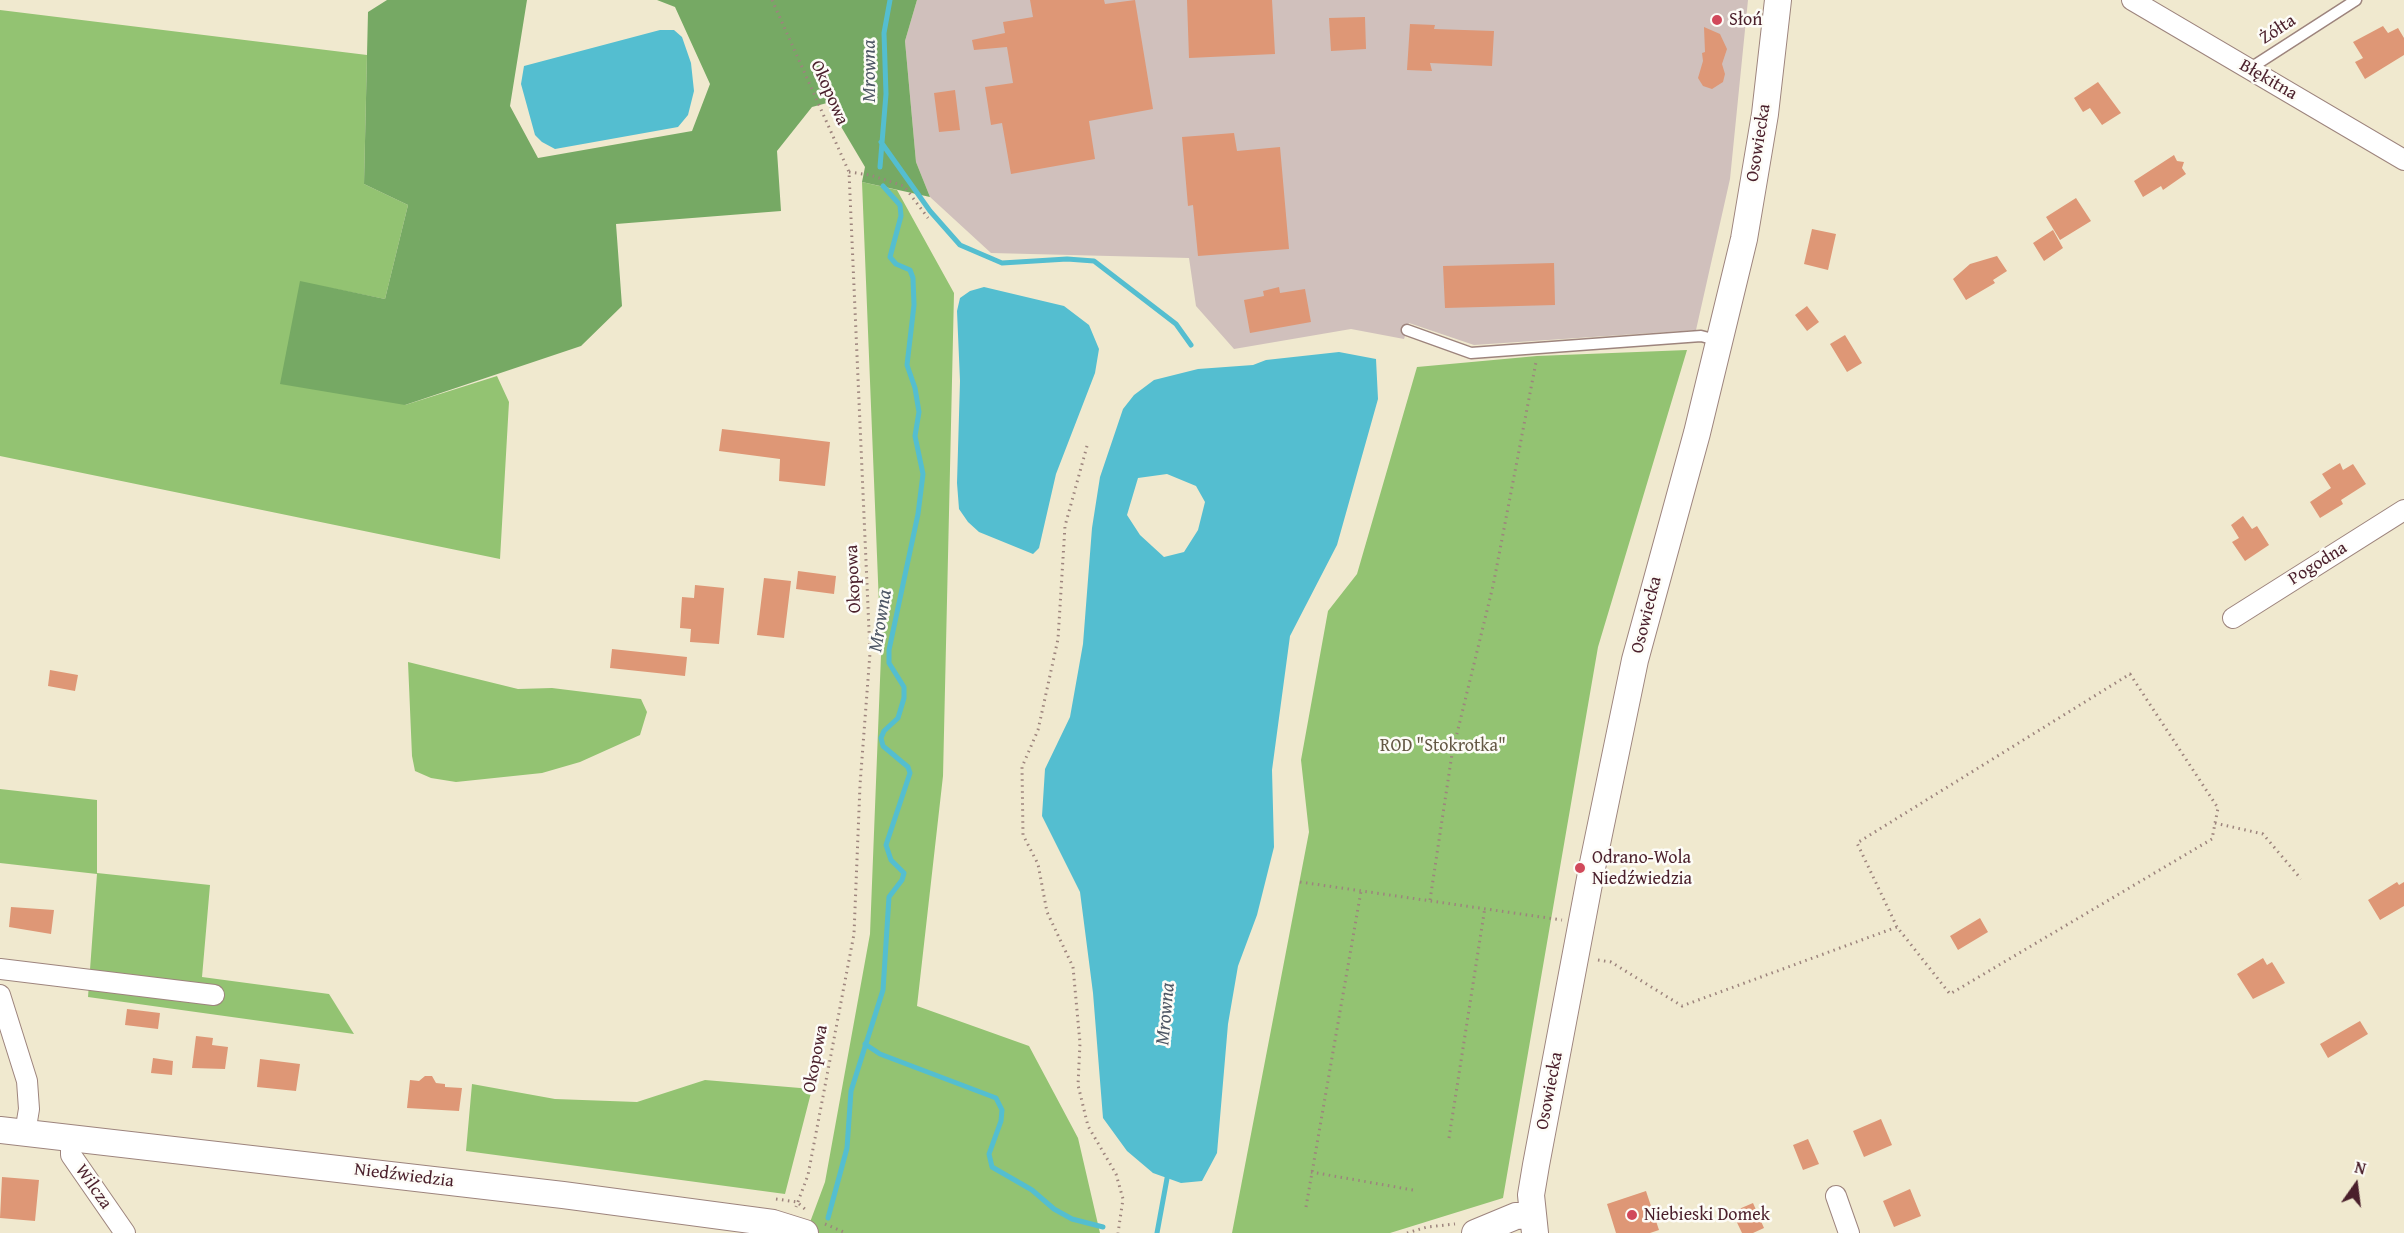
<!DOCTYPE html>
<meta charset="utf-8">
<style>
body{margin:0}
#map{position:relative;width:2404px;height:1233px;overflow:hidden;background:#f0e9cf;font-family:"Gentium Book Plus",serif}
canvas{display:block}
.north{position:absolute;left:2326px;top:1155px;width:60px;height:60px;-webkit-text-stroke:4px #fdfcf7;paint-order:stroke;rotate:14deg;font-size:16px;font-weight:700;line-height:24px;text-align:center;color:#4a1f2b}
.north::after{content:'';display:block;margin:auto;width:21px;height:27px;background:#4a1f2b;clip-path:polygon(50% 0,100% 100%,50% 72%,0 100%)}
</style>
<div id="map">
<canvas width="2404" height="1233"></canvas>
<div class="north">N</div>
</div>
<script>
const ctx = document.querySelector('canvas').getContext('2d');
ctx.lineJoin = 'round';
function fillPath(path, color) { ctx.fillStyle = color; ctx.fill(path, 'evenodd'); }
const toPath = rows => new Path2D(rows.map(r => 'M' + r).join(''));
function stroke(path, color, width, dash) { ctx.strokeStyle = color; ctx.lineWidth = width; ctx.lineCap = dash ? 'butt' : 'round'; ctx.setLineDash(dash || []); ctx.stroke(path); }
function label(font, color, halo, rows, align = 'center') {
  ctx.font = font + ' "Gentium Book Plus",serif'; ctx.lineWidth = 5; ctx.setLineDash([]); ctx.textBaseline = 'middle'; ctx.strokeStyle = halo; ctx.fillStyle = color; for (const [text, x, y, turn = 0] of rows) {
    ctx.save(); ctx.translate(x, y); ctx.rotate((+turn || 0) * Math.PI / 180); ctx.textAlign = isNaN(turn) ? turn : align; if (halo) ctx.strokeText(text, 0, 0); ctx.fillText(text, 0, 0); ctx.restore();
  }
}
fillPath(toPath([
 [917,0,1748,0,1730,179,1696,330,1474,345,1409,323,1404,339,1351,329,1234,349,1196,306,1189,258,991,253,930,197,916,162,905,41]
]), '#d0c0bc');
fillPath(toPath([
 [0,10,367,55,364,184,408,205,385,299,300,282,405,405,497,376,509,402,500,559,0,456],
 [862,182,897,190,954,293,943,776,917,1006,1029,1046,1078,1138,1100,1233,806,1233,825,1182,870,934,881,655],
 [1687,350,1598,647,1503,1198,1390,1233,1232,1233,1309,832,1301,760,1328,611,1357,574,1417,367,1537,356],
 [408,662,518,689,552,688,641,699,647,712,640,735,580,762,542,773,456,782,431,778,415,771,412,756],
 [0,789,97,800,97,873,210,885,202,977,329,994,354,1034,88,997,97,874,0,863],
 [705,1080,812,1089,785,1194,466,1151,472,1084,555,1099,637,1102]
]), '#93c372');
fillPath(toPath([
 [387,0,527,0,510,106,538,158,692,131,710,84,675,7,657,0,917,0,905,41,916,162,930,197,862,182,865,167,827,103,812,107,777,151,781,211,616,224,622,306,581,346,405,405,280,384,300,281,385,299,408,205,364,184,368,12]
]), '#76a964');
fillPath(toPath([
 [660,30,674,30,682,37,691,63,694,91,688,115,678,127,555,149,542,142,535,135,521,84,524,66],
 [984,287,1064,306,1089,325,1099,349,1095,373,1056,474,1039,548,1033,554,979,532,968,522,959,509,957,483,960,381,957,311,960,298,970,291],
 [1339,352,1376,359,1378,399,1337,545,1290,636,1272,770,1274,847,1257,915,1238,966,1228,1024,1217,1153,1202,1181,1181,1183,1153,1173,1127,1151,1103,1118,1093,993,1080,892,1042,816,1045,769,1070,717,1083,644,1092,528,1100,477,1123,409,1134,395,1154,380,1198,369,1253,365,1266,360],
 [1167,474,1196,486,1205,502,1198,530,1184,552,1164,557,1140,535,1127,515,1138,478]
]), '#54bed0');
stroke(toPath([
 [881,142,930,211,960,245,1002,263,1067,259,1094,261,1176,324,1191,345],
 [880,167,886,94,884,33,890,0],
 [865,1044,880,1054,996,1098,1002,1110,1001,1121,989,1154,992,1167,1032,1190,1054,1209,1072,1219,1103,1227],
 [828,1218,847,1148,851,1091,883,990,889,897,902,880,904,873,891,860,886,845,910,773,908,767,883,746,881,738,884,731,898,718,904,698,904,687,889,663,889,650,918,514,923,474,915,436,919,412,915,388,907,365,914,305,913,278,910,270,896,264,890,257,901,216,900,205,883,186],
 [1157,1233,1168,1173]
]), '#54bed0', 5);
fillPath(toPath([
 [1030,0,1104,0,1105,4,1135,0,1153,109,1089,121,1095,159,1011,174,1002,123,991,125,985,87,1013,83,1007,47,974,50,972,40,1005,33,1003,22,1033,17],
 [1187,0,1272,0,1275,54,1189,58],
 [1365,17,1366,49,1331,51,1329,18],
 [1410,24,1435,25,1434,29,1494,31,1492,66,1430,63,1432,71,1407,70],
 [2383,26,2388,33,2398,28,2404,38,2404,55,2365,79,2355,62,2363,58,2353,42],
 [1704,27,1720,34,1727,49,1722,64,1725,74,1723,82,1712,89,1703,86,1698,78,1703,61,1702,53,1705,52],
 [2098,82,2121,113,2102,125,2090,108,2083,112,2074,98],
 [955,90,960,130,939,132,934,93],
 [1234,133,1237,151,1280,147,1289,249,1198,256,1193,205,1188,206,1182,137],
 [2174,155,2177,161,2184,162,2182,168,2186,174,2163,190,2161,186,2143,197,2134,181],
 [2076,198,2091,221,2060,240,2046,217],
 [1812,229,1836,234,1828,270,1804,264],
 [2053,230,2063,248,2044,261,2033,243],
 [1997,256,2007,271,1993,280,1995,283,1966,300,1953,279,1970,264],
 [1554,263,1555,305,1445,308,1443,266],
 [1279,287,1280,293,1305,289,1311,322,1250,333,1244,300,1264,296,1263,291],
 [1807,306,1819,322,1807,331,1795,315],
 [1845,335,1862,363,1847,372,1830,344],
 [722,429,830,442,825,486,779,481,780,459,719,451],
 [2340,463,2343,470,2353,464,2366,484,2341,500,2343,504,2320,518,2310,502,2331,488,2322,474],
 [2243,516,2252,529,2257,526,2269,545,2245,561,2232,542,2239,538,2231,525],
 [798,571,836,576,834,594,796,589],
 [764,578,791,581,784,638,757,635],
 [695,585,724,588,719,644,690,642,691,629,680,628,682,597,694,598],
 [612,649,687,657,685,676,610,668],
 [50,670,78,675,75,691,48,686],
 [2397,882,2399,885,2404,882,2404,906,2380,920,2368,900],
 [11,907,54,910,51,934,9,927],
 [1980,918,1988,932,1958,950,1950,936],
 [2263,958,2267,965,2272,962,2285,983,2253,999,2237,974],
 [127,1009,160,1013,158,1029,125,1025],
 [2360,1021,2368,1034,2328,1058,2320,1044],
 [196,1036,213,1038,212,1045,228,1047,225,1069,192,1068],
 [153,1058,173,1061,172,1075,151,1073],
 [260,1059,300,1064,296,1091,257,1087],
 [425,1076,432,1076,436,1083,445,1084,445,1087,462,1088,459,1111,407,1108,410,1080,419,1081],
 [1881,1119,1892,1145,1864,1157,1853,1131],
 [1808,1139,1819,1164,1803,1170,1793,1145],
 [2,1177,39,1180,35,1221,0,1218],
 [1910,1189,1921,1216,1894,1227,1883,1201],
 [1646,1191,1659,1230,1650,1233,1616,1233,1607,1204],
 [1753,1203,1764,1228,1753,1233,1742,1233,1732,1212]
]), '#de9776');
const service = toPath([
 [2249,69,2356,0],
 [1407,330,1471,353,1701,336,1720,341]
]);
const minor = toPath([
 [2132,0,2404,160],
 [2233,618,2404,510],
 [0,969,214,995],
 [0,995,27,1081,29,1109,25,1133],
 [71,1138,71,1155,125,1233],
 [1836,1196,1849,1233]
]);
const tertiary = toPath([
 [0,1130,563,1195,773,1223,805,1233],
 [1475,1233,1516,1216,1531,1215],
 [1535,1233,1531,1195,1536,1165,1592,868,1635,660,1697,433,1744,239,1765,114,1778,0]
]);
stroke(service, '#9d847d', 13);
stroke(minor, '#9d847d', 22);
stroke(tertiary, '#9d847d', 28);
stroke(toPath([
 [772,0,849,172,870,653,860,785,854,934,808,1175,796,1207],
 [849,172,870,175,904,186,928,218],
 [1087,446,1065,526,1058,639,1038,730,1022,767,1023,835,1038,864,1047,912,1073,967,1080,1043,1078,1085,1088,1126,1116,1174,1123,1199,1118,1233],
 [2215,823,2263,834,2301,879],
 [1300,882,1562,920],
 [1430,900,1452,754,1493,586,1536,362],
 [1598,960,1611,962,1682,1006,1897,927,1950,994,2212,839,2218,808,2130,674,1857,843,1897,927],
 [1449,1138,1485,907],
 [1311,1172,1413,1190],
 [776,1199,797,1202,805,1209],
 [1306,1207,1361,891],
 [825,1224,846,1233],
 [1407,1233,1427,1227,1455,1224]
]), '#9d847d', 3, [1.5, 4.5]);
stroke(service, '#fff', 10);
stroke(minor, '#fff', 20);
stroke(tertiary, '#fff', 26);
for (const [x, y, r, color] of [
 [1717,20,6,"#d1495b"],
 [1580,868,6,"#d1495b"],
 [1632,1215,6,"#d1495b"]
]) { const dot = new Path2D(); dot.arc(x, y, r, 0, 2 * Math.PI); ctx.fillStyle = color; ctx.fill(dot); stroke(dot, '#fdfcf7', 2); }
label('18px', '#4a1f2b', '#fdfcf7', [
 ["Słoń",1729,20],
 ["Odrano-Wola",1592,858],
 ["Niedźwiedzia",1592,879],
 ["Niebieski Domek",1644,1215]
], 'left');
label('18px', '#4a1f2b', '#fdfcf7', [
 ["Żółta",2278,30,-33],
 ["Błękitna",2268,80,30],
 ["Okopowa",829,93,66],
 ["Osowiecka",1759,143,-81],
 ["Pogodna",2318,564,-32],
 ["Okopowa",854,579,-93],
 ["Osowiecka",1647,615,-76],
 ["Okopowa",816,1059,-79],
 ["Osowiecka",1550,1091,-79],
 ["Niedźwiedzia",404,1176,7],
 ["Wilcza",93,1187,55]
]);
label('18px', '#645844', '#fdfcf7', [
 ["ROD \"Stokrotka\"",1443,746]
]);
label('italic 20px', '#4e5765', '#fdfcf7', [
 ["Mrowna",870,71,-90],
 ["Mrowna",881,621,-81],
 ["Mrowna",1166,1014,-85]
]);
</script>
